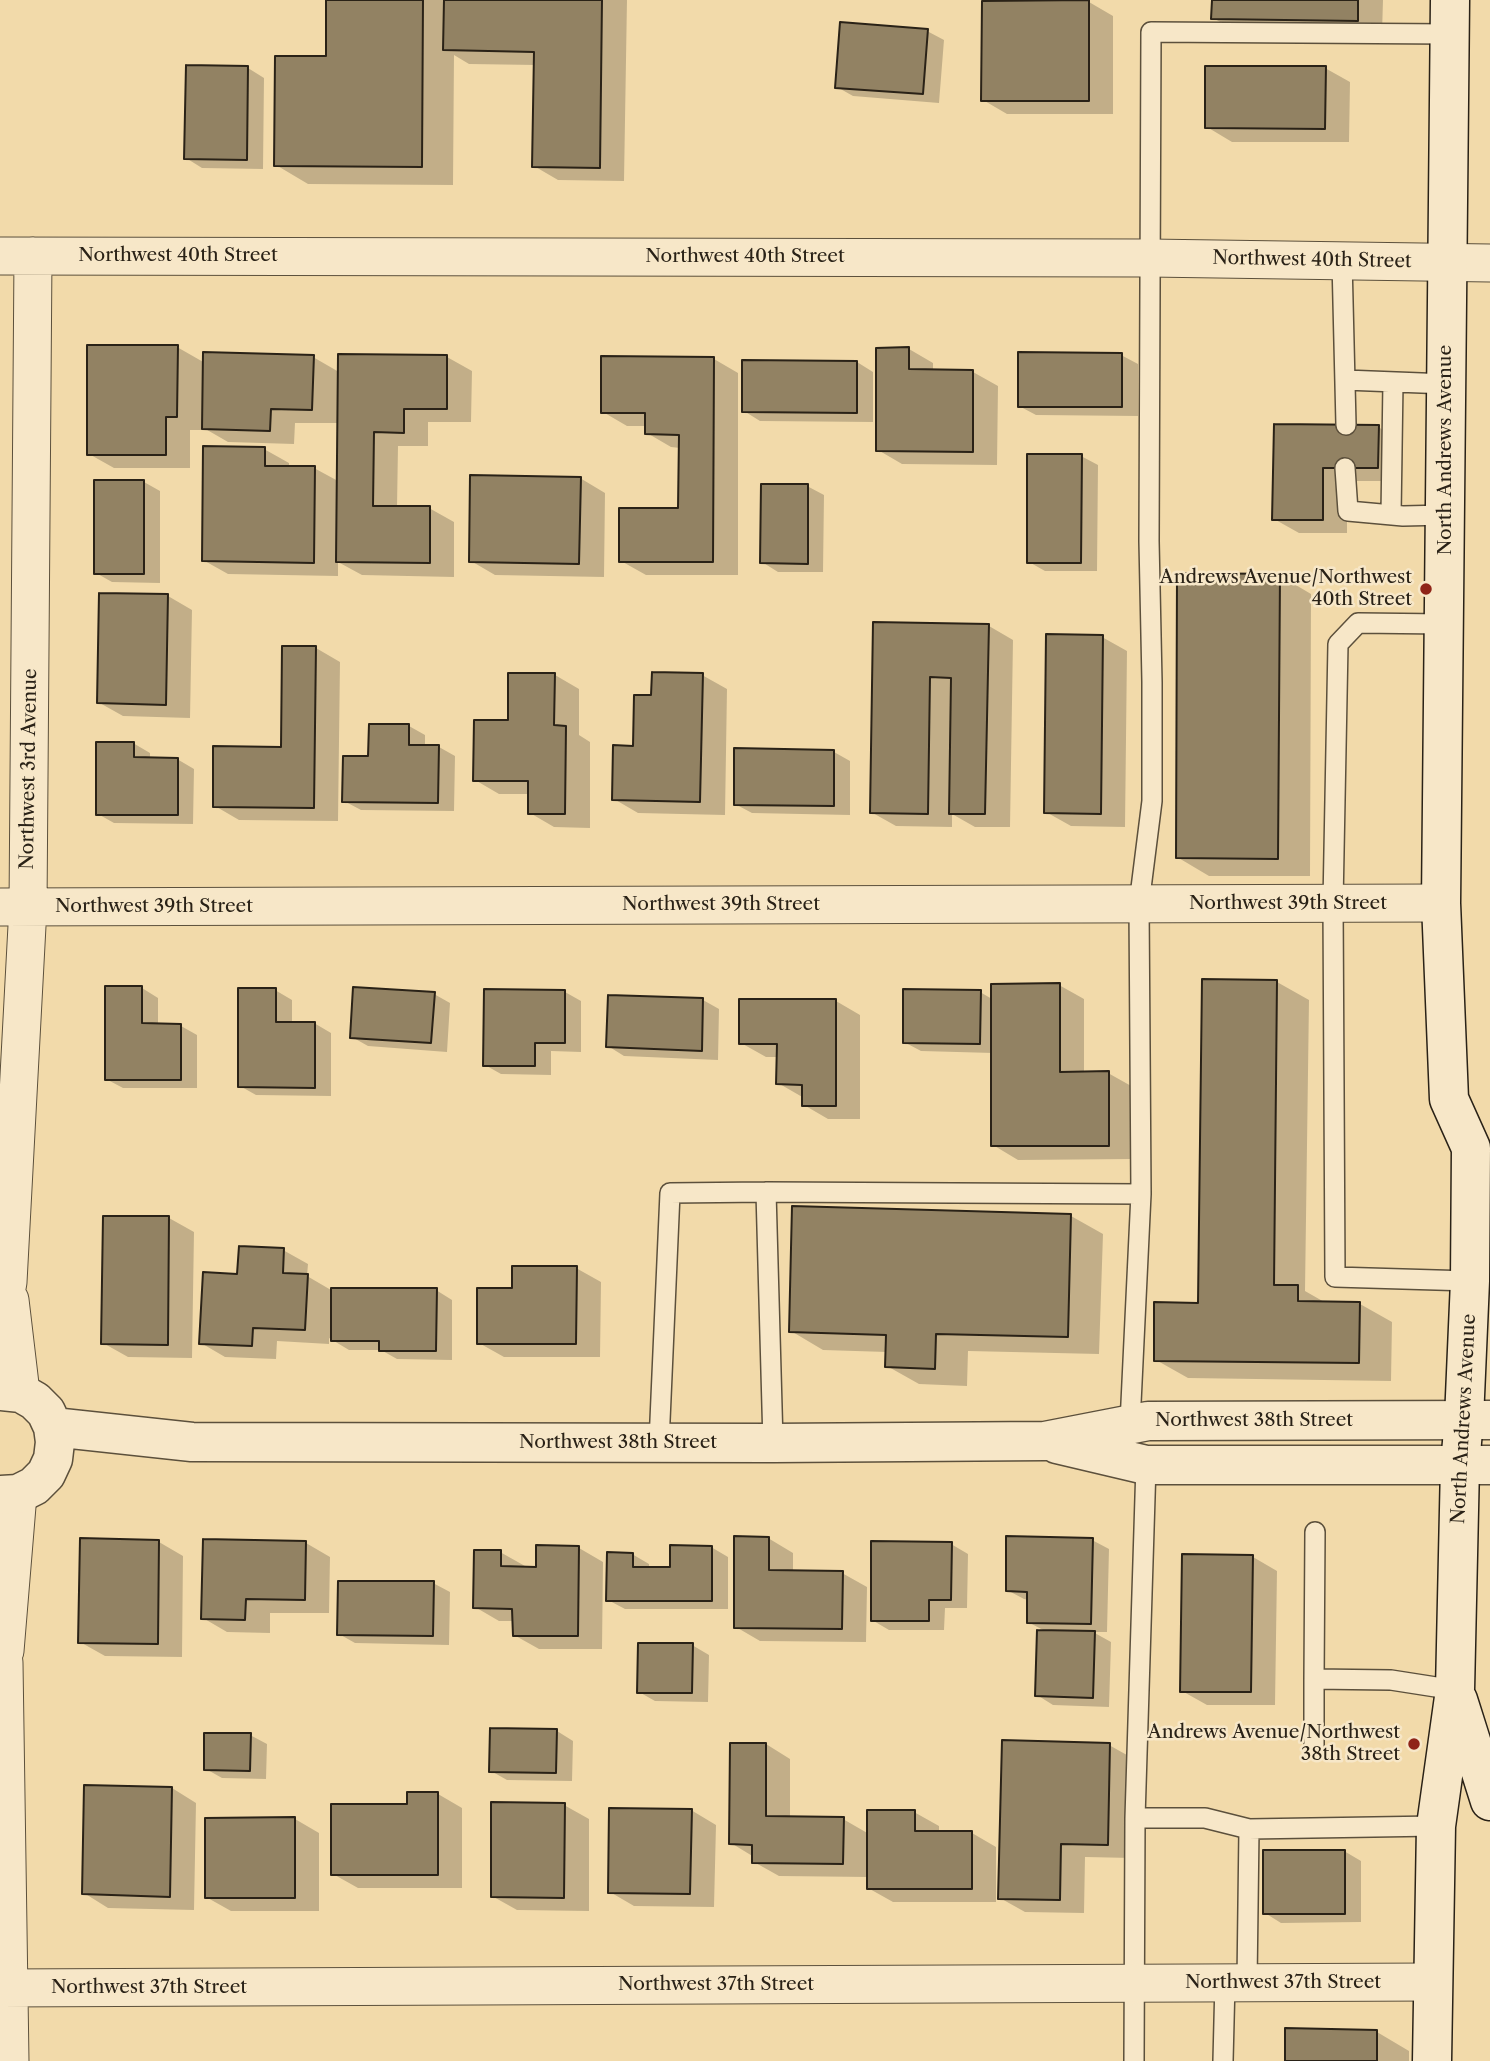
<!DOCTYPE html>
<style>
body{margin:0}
canvas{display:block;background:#f2daaa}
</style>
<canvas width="1490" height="2061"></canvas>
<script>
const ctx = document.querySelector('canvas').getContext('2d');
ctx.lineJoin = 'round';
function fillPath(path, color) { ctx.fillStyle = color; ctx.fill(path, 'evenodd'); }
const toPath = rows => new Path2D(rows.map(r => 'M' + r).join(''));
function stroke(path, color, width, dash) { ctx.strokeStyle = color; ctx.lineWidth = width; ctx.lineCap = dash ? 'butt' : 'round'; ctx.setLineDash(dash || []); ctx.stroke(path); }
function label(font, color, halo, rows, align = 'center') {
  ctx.font = font + ' "Libre Caslon Text",serif'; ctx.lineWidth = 5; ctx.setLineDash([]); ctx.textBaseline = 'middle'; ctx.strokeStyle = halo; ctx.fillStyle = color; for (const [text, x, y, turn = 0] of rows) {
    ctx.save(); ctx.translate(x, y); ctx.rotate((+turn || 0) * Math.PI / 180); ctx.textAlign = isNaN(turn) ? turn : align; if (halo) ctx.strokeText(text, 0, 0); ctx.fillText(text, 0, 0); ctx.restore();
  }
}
fillPath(toPath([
 [328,0,627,0,624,181,558,180,534,166,536,65,469,64,454,55,453,185,308,184,276,165,327,58],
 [1213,0,1383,0,1382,34,1238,32,1213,18],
 [1089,2,1113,16,1113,114,1007,114,983,100],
 [927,31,944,40,939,103,853,96,837,87],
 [248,68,264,78,263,169,202,168,186,158],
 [1325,68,1350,82,1349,142,1232,142,1207,127],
 [177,347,205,363,313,357,339,372,447,357,472,371,471,422,428,422,428,446,398,446,397,508,429,508,454,522,454,577,362,575,338,562,338,576,228,574,203,560,264,449,289,463,289,468,314,468,338,481,339,423,295,423,294,444,228,442,202,427,202,430,190,430,190,468,114,468,89,454],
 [909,349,933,363,933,371,973,372,998,386,997,465,902,464,878,450],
 [1121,355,1138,364,1138,416,1036,415,1019,406],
 [714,359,738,373,738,575,646,575,621,561,680,510,680,448,671,447,647,433,647,426,627,426,603,412],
 [857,362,873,372,873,422,760,421,744,411],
 [1276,425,1378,427,1403,441,1402,481,1347,481,1347,533,1299,533,1274,519],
 [1081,456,1098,465,1097,571,1045,571,1029,562],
 [580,478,605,493,604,577,495,575,471,561],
 [144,482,160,491,160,583,112,582,96,573],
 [807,486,824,495,823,572,778,572,762,562],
 [1279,575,1311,594,1310,876,1209,876,1177,857],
 [168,596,192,610,190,718,123,716,98,702],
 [875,624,989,626,1013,640,1010,827,975,827,952,814,952,827,896,826,871,812],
 [1102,637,1127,651,1125,827,1071,826,1046,812],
 [316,648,340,662,338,821,239,820,215,806,283,749],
 [555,675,579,689,579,735,590,742,590,828,554,827,530,813,530,794,499,794,475,780,510,722],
 [702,675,727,689,725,815,638,813,614,799,653,697],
 [409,726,425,735,425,747,439,747,455,756,454,811,361,810,344,801,370,758],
 [133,743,150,753,150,759,177,759,194,769,193,824,114,823,98,814],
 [834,752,850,761,850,815,752,813,735,804],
 [1277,982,1309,1000,1305,1291,1326,1303,1360,1304,1392,1322,1391,1381,1188,1378,1156,1360,1200,1305],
 [1059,985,1084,999,1084,1073,1108,1073,1133,1087,1133,1159,1018,1160,993,1145,993,1053,921,1051,904,1042,980,992,992,999],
 [142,988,158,998,158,1025,181,1026,197,1035,197,1088,123,1088,106,1079],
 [275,990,292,1000,292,1023,314,1023,331,1033,331,1096,256,1095,240,1086],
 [565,992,581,1001,581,1052,551,1051,551,1075,501,1074,485,1065],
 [434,994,450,1003,447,1052,368,1046,352,1037],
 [703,1000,719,1009,718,1060,624,1056,608,1046],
 [836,1001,860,1015,860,1119,828,1119,804,1105,804,1098,778,1083,778,1057,766,1057,741,1043],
 [1071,1216,1103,1234,1099,1354,968,1351,967,1386,919,1384,887,1366,887,1352,823,1350,791,1331],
 [169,1218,194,1232,192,1358,128,1357,103,1343],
 [283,1250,308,1264,307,1276,331,1290,436,1290,452,1300,452,1360,397,1359,381,1350,349,1350,329,1338,329,1344,277,1341,276,1359,225,1357,201,1343,239,1275],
 [576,1268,601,1282,600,1357,504,1357,479,1343,514,1290],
 [768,1538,793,1553,793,1572,842,1573,867,1587,866,1642,760,1641,736,1627],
 [1092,1540,1109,1549,1107,1632,1093,1632,1111,1642,1109,1707,1053,1705,1037,1695,1045,1631,1028,1622,1029,1600,1024,1599,1007,1590],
 [159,1542,183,1556,182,1657,105,1656,80,1642],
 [306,1543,330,1557,329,1613,270,1613,270,1633,227,1632,203,1618],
 [951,1544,968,1554,967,1608,945,1608,944,1630,889,1630,872,1620],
 [711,1547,728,1557,728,1609,625,1609,608,1600,632,1554,649,1564,649,1569,672,1569],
 [579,1548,603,1562,602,1649,539,1649,514,1635,514,1621,499,1621,475,1607,500,1552,525,1566,525,1568,538,1568],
 [1253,1557,1277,1571,1275,1705,1207,1705,1182,1691],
 [433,1583,450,1592,449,1645,355,1643,339,1634],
 [692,1645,709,1655,708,1702,655,1701,639,1692],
 [557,1731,573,1741,572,1781,507,1780,491,1771],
 [250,1735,267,1744,266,1779,222,1778,206,1769],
 [766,1744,790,1759,790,1818,843,1819,869,1834,914,1812,939,1826,939,1833,972,1833,996,1847,996,1902,893,1902,868,1888,868,1877,779,1876,754,1862,754,1857,731,1843],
 [1109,1745,1134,1759,1132,1858,1085,1857,1084,1913,1025,1912,1000,1898],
 [172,1788,196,1803,194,1910,108,1908,84,1893],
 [438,1794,462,1808,462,1888,358,1888,333,1874,409,1806],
 [564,1805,589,1819,589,1911,517,1910,492,1896],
 [691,1810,716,1825,714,1907,634,1906,610,1892],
 [295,1819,319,1833,319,1911,231,1911,206,1897],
 [1344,1851,1361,1861,1361,1922,1281,1923,1265,1913],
 [1377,2032,1409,2051,1409,2061,1286,2061]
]), '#0003');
const building = toPath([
 [326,0,423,0,422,167,274,166,275,56,326,56,326,0],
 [444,0,602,0,600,168,532,167,534,52,443,50,444,0],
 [1089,0,1089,101,981,101,982,1,1089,0],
 [1212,0,1358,0,1358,21,1211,19,1212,0],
 [840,22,928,29,923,94,835,88,840,22],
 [186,65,248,66,247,160,184,159,186,65],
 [1205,66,1326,66,1325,129,1205,128,1205,66],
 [87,345,178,345,177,417,166,417,166,455,87,455,87,345],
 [909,347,909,369,973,370,973,452,876,451,876,348,909,347],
 [203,352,314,355,312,410,271,409,270,431,202,429,203,352],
 [1018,352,1122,353,1122,407,1018,407,1018,352],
 [338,354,447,355,447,409,404,409,404,433,374,432,373,506,430,506,430,563,336,562,338,354],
 [601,356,714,357,713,562,619,562,619,508,678,508,679,435,645,434,645,413,601,413,601,356],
 [742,360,857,361,857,413,742,412,742,360],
 [1274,424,1379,425,1378,468,1323,468,1323,520,1272,520,1274,424],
 [203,446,265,447,265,466,315,466,314,563,202,561,203,446],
 [1027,454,1082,454,1081,563,1027,563,1027,454],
 [470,475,581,477,579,564,469,562,470,475],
 [94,480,144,480,144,574,94,574,94,480],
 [761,484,808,484,808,564,760,563,761,484],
 [1177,573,1280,574,1278,859,1176,858,1177,573],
 [99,593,168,594,166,705,97,703,99,593],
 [873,622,989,624,985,814,949,814,951,678,930,677,928,814,870,813,873,622],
 [1046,634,1103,635,1101,814,1044,813,1046,634],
 [282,646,316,646,314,808,213,807,213,746,281,747,282,646],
 [652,672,703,673,700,802,612,800,613,745,633,746,634,695,651,695,652,672],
 [508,673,555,673,554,725,566,726,565,814,528,814,528,781,473,781,474,720,508,720,508,673],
 [369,724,409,724,409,745,439,745,438,803,342,802,343,756,368,756,369,724],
 [96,742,134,742,134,757,178,758,178,815,96,815,96,742],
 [734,748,834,750,834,806,734,805,734,748],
 [1202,979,1277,980,1274,1285,1298,1285,1298,1301,1360,1302,1359,1363,1154,1361,1154,1302,1198,1303,1202,979],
 [1060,983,1060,1072,1109,1071,1109,1146,991,1146,991,984,1060,983],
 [105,986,142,986,142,1023,181,1024,181,1080,105,1080,105,986],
 [353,987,435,992,431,1043,350,1038,353,987],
 [238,988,276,988,276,1022,315,1022,315,1088,238,1087,238,988],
 [484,989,565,990,565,1043,535,1043,535,1066,483,1066,484,989],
 [903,989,981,990,980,1044,903,1043,903,989],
 [608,995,703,998,702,1051,606,1047,608,995],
 [739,999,836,999,836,1106,802,1106,802,1085,776,1084,777,1044,739,1044,739,999],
 [792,1206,1071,1214,1068,1337,936,1334,935,1369,885,1367,886,1335,789,1332,792,1206],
 [103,1216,169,1216,168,1345,101,1344,103,1216],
 [239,1246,284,1248,283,1273,308,1274,305,1330,253,1328,252,1346,199,1344,203,1272,237,1274,239,1246],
 [512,1266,577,1266,576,1344,477,1344,477,1288,512,1288,512,1266],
 [331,1288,437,1288,436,1351,379,1351,379,1341,331,1341,331,1288],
 [734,1536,769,1537,769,1570,843,1571,842,1629,734,1628,734,1536],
 [1006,1536,1093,1538,1091,1624,1027,1623,1027,1592,1006,1591,1006,1536],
 [80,1538,159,1540,158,1644,78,1643,80,1538],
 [203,1539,306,1541,305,1600,246,1599,245,1620,201,1619,203,1539],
 [871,1541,952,1542,951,1600,929,1600,929,1621,871,1621,871,1541],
 [536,1545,579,1546,578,1636,513,1636,512,1609,473,1608,474,1550,501,1550,501,1566,536,1567,536,1545],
 [670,1545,712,1546,712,1601,606,1601,607,1552,633,1553,633,1567,670,1567,670,1545],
 [1182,1554,1253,1555,1251,1692,1180,1692,1182,1554],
 [338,1581,434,1581,433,1636,337,1635,338,1581],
 [1037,1630,1095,1631,1093,1698,1035,1696,1037,1630],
 [638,1643,693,1643,692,1693,637,1693,638,1643],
 [490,1728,557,1729,556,1773,489,1772,490,1728],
 [204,1733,251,1733,250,1771,204,1770,204,1733],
 [1002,1740,1110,1743,1108,1845,1061,1844,1060,1900,998,1899,1002,1740],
 [730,1743,766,1743,766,1816,844,1817,843,1864,752,1863,752,1845,729,1844,730,1743],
 [84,1785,172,1787,170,1897,82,1894,84,1785],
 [407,1792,438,1792,438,1875,331,1875,331,1804,407,1804,407,1792],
 [491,1802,565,1803,564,1898,491,1897,491,1802],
 [609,1808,692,1809,690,1894,608,1893,609,1808],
 [867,1810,915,1810,915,1831,972,1831,972,1889,867,1889,867,1810],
 [295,1817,295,1898,205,1898,205,1818,295,1817],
 [1263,1850,1345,1850,1345,1914,1263,1914,1263,1850],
 [1285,2028,1377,2030,1377,2061,1285,2061,1285,2028]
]);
fillPath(building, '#928263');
stroke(building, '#2a2217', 2);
const service = toPath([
 [1342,261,1346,425],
 [1345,380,1447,384],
 [1345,468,1348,511,1403,516,1446,515],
 [1391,515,1393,382],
 [1445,624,1358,623,1338,644,1333,903,1335,1277,1470,1281],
 [1130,1424,1141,1194,1139,904,1152,801,1152,682,1149,541,1151,32,1450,34],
 [659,1443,670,1193,766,1192],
 [773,1443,766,1192,1141,1194],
 [1314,1679,1315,1532],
 [1314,1746,1314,1679,1391,1680,1455,1690],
 [1135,1818,1205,1818,1249,1829,1247,1982],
 [1249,1829,1436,1826],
 [1134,2061,1135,1818,1146,1465],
 [1223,2061,1225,1982]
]);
const minor = toPath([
 [0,256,1149,258,1490,263],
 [0,907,1441,903],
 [10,1300,21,1393],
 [0,1329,8,1282,28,907,33,256],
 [0,1626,4,1663,10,2061],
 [5,1651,18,1494],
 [0,1988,1433,1982]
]);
const tertiary = toPath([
 [0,1391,21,1393,35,1401,46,1412,53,1427,55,1442,53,1459,46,1474,34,1486,18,1494,0,1495],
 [53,1427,192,1442,773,1443,1045,1441,1148,1421,1490,1420],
 [1057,1444,1146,1465,1490,1465]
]);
const secondary = toPath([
 [1458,1700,1490,1801],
 [1432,2061,1436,1826,1455,1690,1460,1465,1464,1419,1470,1281,1471,1148,1449,1099,1441,903,1450,0]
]);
stroke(service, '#5c503c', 22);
stroke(minor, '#5c503c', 39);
stroke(tertiary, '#5c503c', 41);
stroke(secondary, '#2a2217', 41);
stroke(service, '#f7e7c8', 19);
stroke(minor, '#f7e7c8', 37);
stroke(tertiary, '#f7e7c8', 38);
stroke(secondary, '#f7e7c8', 38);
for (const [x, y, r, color] of [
 [1426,589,7,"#8f2418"],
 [1414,1744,7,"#8f2418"]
]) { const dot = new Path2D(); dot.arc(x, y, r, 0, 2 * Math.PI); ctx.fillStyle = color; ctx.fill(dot); stroke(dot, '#f7e7c8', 2.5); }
label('19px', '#2a2217', '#f7e7c8', [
 ["Northwest 40th Street",178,256],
 ["Northwest 40th Street",745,257],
 ["Northwest 40th Street",1312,260,1],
 ["North Andrews Avenue",1446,450,-90],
 ["Northwest 3rd Avenue",29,769,-89],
 ["Northwest 39th Street",1288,904],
 ["Northwest 39th Street",721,905],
 ["Northwest 39th Street",154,907],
 ["North Andrews Avenue",1464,1419,-87],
 ["Northwest 38th Street",1254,1421],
 ["Northwest 38th Street",618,1443],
 ["Northwest 37th Street",1283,1983],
 ["Northwest 37th Street",716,1985],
 ["Northwest 37th Street",149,1988]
]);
label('19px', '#2a2217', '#f7e7c8', [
 ["Andrews Avenue/Northwest",1412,578],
 ["40th Street",1412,600],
 ["Andrews Avenue/Northwest",1400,1733],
 ["38th Street",1400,1755]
], 'right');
</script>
